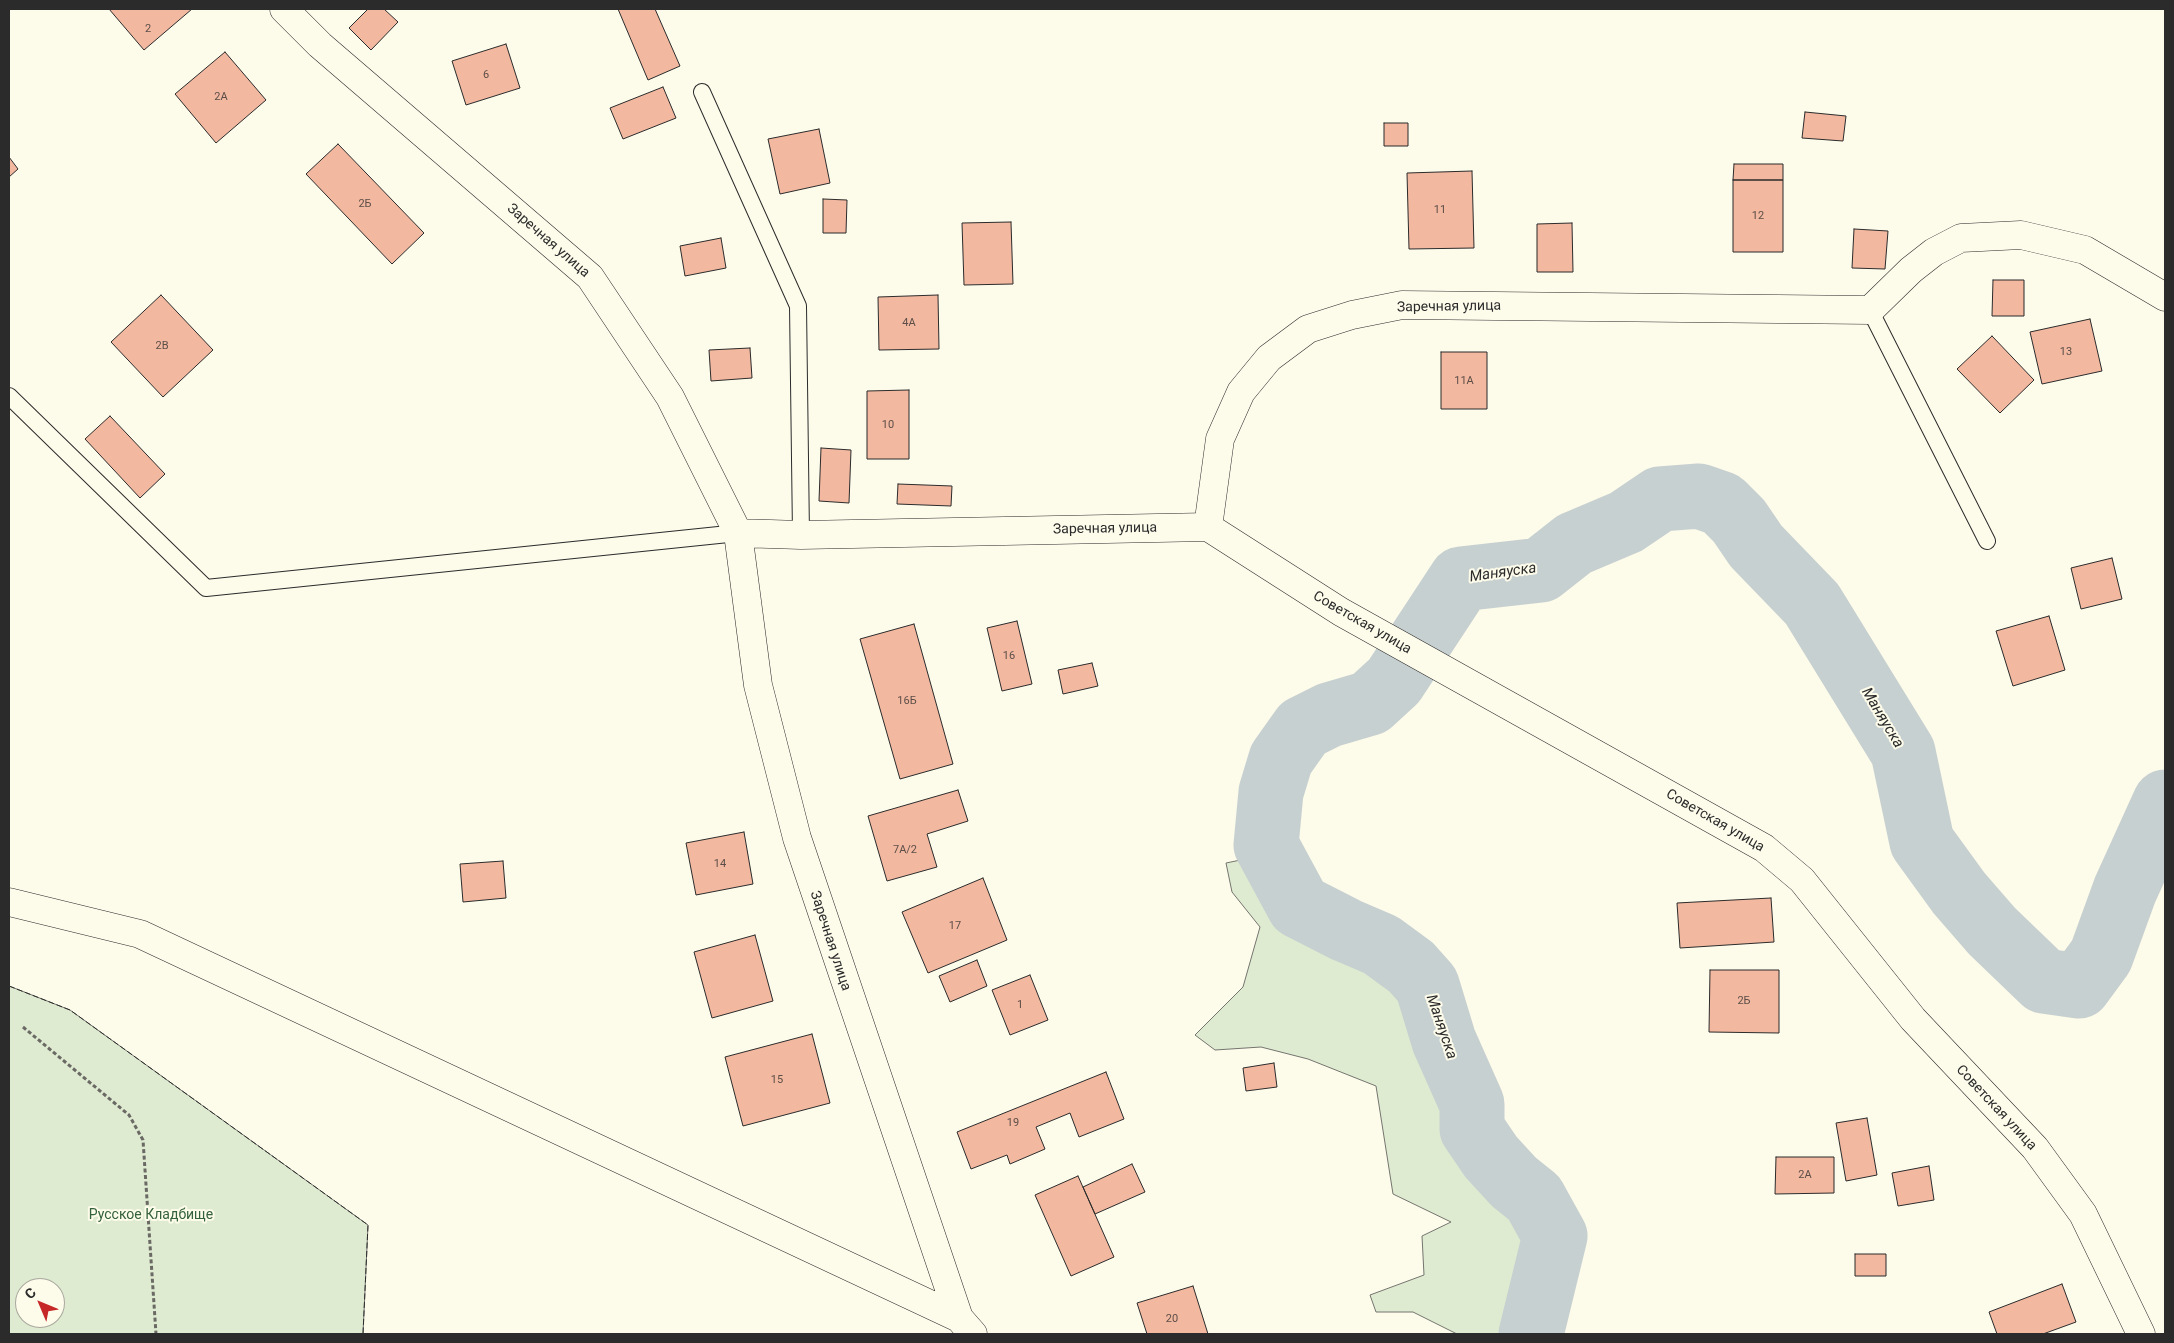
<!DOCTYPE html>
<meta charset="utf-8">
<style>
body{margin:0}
#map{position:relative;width:2174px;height:1343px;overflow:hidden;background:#fdfbea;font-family:Roboto,sans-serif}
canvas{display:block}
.frame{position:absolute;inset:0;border:10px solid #2b2b2b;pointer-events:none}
.north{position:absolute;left:15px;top:1278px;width:50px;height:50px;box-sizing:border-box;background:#fdfbea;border:1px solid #a9a89e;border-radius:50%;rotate:315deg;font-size:14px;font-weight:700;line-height:20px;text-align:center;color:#2b2b2b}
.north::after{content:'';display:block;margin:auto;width:18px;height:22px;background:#c62828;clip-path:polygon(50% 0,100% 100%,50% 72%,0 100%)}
</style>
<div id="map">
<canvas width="2174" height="1343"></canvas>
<div class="frame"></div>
<div class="north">С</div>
</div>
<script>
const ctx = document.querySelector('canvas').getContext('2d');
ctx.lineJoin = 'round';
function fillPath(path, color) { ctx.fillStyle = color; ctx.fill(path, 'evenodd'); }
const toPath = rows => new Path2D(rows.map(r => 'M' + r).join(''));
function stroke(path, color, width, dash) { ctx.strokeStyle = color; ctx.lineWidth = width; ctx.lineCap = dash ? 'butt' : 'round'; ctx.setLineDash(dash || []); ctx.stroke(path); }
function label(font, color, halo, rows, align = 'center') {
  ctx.font = font + ' Roboto,sans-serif'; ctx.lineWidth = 4; ctx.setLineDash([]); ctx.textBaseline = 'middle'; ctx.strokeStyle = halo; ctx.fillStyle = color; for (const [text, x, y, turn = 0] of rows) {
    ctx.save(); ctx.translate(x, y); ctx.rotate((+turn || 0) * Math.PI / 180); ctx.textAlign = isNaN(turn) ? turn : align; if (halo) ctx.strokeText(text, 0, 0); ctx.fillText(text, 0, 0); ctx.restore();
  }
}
const green = toPath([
 [1260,856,1273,860,1302,923,1319,935,1388,968,1421,1005,1463,1086,1518,1177,1540,1218,1553,1334,1457,1334,1413,1312,1376,1312,1370,1295,1424,1275,1422,1236,1451,1222,1393,1194,1376,1086,1308,1059,1261,1047,1215,1050,1195,1035,1243,987,1260,927,1232,892,1226,863,1260,856],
 [9,986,70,1010,368,1225,363,1334,9,1334,9,986],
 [25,1288,55,1288,55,1318,25,1318,25,1288]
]);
fillPath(green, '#deebd1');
stroke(green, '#74746e', 1);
stroke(toPath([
 [1531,1334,1555,1236,1534,1198,1514,1182,1491,1157,1472,1129,1472,1104,1444,1041,1427,985,1411,967,1381,945,1346,930,1299,906,1266,845,1271,792,1281,759,1303,728,1329,715,1370,703,1394,681,1461,579,1541,570,1574,544,1626,522,1660,499,1699,496,1722,504,1739,521,1756,546,1812,604,1903,752,1922,842,1959,893,1992,931,2044,981,2079,986,2101,956,2125,890,2165,802]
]), '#c7d0d0', 65);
const building = toPath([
 [109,9,192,9,144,50,109,9],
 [368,9,384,9,398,22,371,50,349,28,368,9],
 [618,9,655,9,680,66,648,80,618,9],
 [506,44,520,88,466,105,452,61,506,44],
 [225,52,266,100,216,143,175,94,225,52],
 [663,87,676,118,623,139,610,108,663,87],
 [1805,112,1846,116,1843,141,1802,138,1805,112],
 [1384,123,1408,123,1408,146,1384,146,1384,123],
 [819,129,830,183,780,194,768,139,819,129],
 [338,144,424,233,392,264,306,174,338,144],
 [9,157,18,169,9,177,9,157],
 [1734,164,1783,164,1783,180,1733,180,1734,164],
 [1472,171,1474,248,1409,249,1407,173,1472,171],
 [1733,180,1783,180,1783,252,1733,252,1733,180],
 [823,199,847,200,846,233,823,233,823,199],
 [1011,222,1013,284,964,285,962,223,1011,222],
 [1572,223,1573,272,1537,272,1537,224,1572,223],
 [1854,229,1888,231,1885,269,1852,268,1854,229],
 [721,238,726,268,685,276,680,246,721,238],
 [1993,280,2024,280,2024,316,1992,316,1993,280],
 [161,295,213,350,163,397,111,342,161,295],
 [938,295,939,349,879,350,878,297,938,295],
 [2090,319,2102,371,2042,384,2030,332,2090,319],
 [1992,336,2034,380,2000,413,1957,369,1992,336],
 [750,348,752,378,711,381,709,350,750,348],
 [1441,352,1487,352,1487,409,1441,409,1441,352],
 [909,390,909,459,867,459,867,391,909,390],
 [110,416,165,474,140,498,85,439,110,416],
 [821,448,851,450,849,503,819,501,821,448],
 [898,484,952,486,951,506,897,504,898,484],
 [2112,558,2122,599,2081,609,2071,568,2112,558],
 [2049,616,2065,670,2013,686,1996,631,2049,616],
 [1017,621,1032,684,1002,691,987,628,1017,621],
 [914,624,953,764,900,779,860,639,914,624],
 [1092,663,1098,686,1063,694,1058,670,1092,663],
 [958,790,968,821,927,834,937,867,887,881,868,816,958,790],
 [744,832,753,884,696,895,686,843,744,832],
 [503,861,506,898,463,902,460,864,503,861],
 [983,878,1007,940,928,973,902,912,983,878],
 [1771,898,1774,942,1680,948,1677,903,1771,898],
 [755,935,773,1001,712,1018,694,952,755,935],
 [977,960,987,986,950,1002,939,976,977,960],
 [1710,970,1779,970,1779,1033,1709,1032,1710,970],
 [1030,975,1048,1020,1010,1035,992,990,1030,975],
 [812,1034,830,1103,743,1126,725,1057,812,1034],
 [1274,1063,1277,1087,1246,1091,1243,1068,1274,1063],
 [1106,1072,1124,1119,1079,1137,1070,1113,1036,1127,1045,1149,1010,1164,1007,1155,971,1169,957,1132,1106,1072],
 [1867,1118,1877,1175,1846,1181,1836,1123,1867,1118],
 [1776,1157,1834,1157,1834,1193,1775,1194,1776,1157],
 [1132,1164,1145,1192,1095,1214,1083,1187,1132,1164],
 [1929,1166,1934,1200,1898,1206,1892,1173,1929,1166],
 [1078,1176,1114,1257,1071,1276,1035,1195,1078,1176],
 [1855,1254,1886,1254,1886,1276,1855,1276,1855,1254],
 [2062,1284,2076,1322,2043,1334,1997,1334,1989,1312,2062,1284],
 [1193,1286,1208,1334,1147,1334,1137,1303,1193,1286]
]);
fillPath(building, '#f2b8a0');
stroke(building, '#2b2b2b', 1);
const service = toPath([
 [702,92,798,306,801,535],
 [1870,310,1987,541],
 [9,396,206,588,738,533]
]);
const minor = toPath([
 [284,9,320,45,590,277,670,397,738,533,758,685,797,838,959,1318,973,1334],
 [1208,527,1341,612,1764,848,1802,880,1913,1019,2035,1148,2083,1214,2141,1334],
 [738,533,801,535,1208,527,1220,439,1241,392,1269,358,1308,329,1352,315,1402,305,1870,310,1911,270,1934,252,1961,238,2021,235,2085,250,2165,297],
 [9,902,140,934,959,1318]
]);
stroke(service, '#2b2b2b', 18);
stroke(minor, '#2b2b2b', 29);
stroke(toPath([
 [23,1027,129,1115,143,1140,156,1334]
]), '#6a6964', 3, [4, 2.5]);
stroke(service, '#fdfbea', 16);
stroke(minor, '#fdfbea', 28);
stroke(toPath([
 [9,986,70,1010,368,1225,363,1334]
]), '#2b2b2b', 1, [6, 2.5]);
label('11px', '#5d4e48', null, [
 ["2",148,29],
 ["6",486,75],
 ["2А",221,97],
 ["2Б",365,204],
 ["11",1440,210],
 ["12",1758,216],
 ["4А",909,323],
 ["2В",162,346],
 ["13",2066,352],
 ["11А",1464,381],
 ["10",888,425],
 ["16",1009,656],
 ["16Б",907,701],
 ["7А/2",905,850],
 ["14",720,864],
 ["17",955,926],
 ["2Б",1744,1001],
 ["1",1020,1005],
 ["15",777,1080],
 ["19",1013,1123],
 ["2А",1805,1175],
 ["20",1172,1319]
]);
label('14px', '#2b2b2b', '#fdfbea', [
 ["Заречная улица",548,241,41],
 ["Заречная улица",1449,307,-1],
 ["Заречная улица",1105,529,-1],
 ["Советская улица",1362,623,30],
 ["Советская улица",1715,821,30],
 ["Заречная улица",830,941,72],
 ["Советская улица",1996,1108,47]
]);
label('14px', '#34623c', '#fdfbea', [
 ["Русское Кладбище",151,1215]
]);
label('italic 15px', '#2b2b2b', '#fdfbea', [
 ["Маняуска",1503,573,-8],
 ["Маняуска",1882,718,59],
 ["Маняуска",1441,1027,71]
]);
</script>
